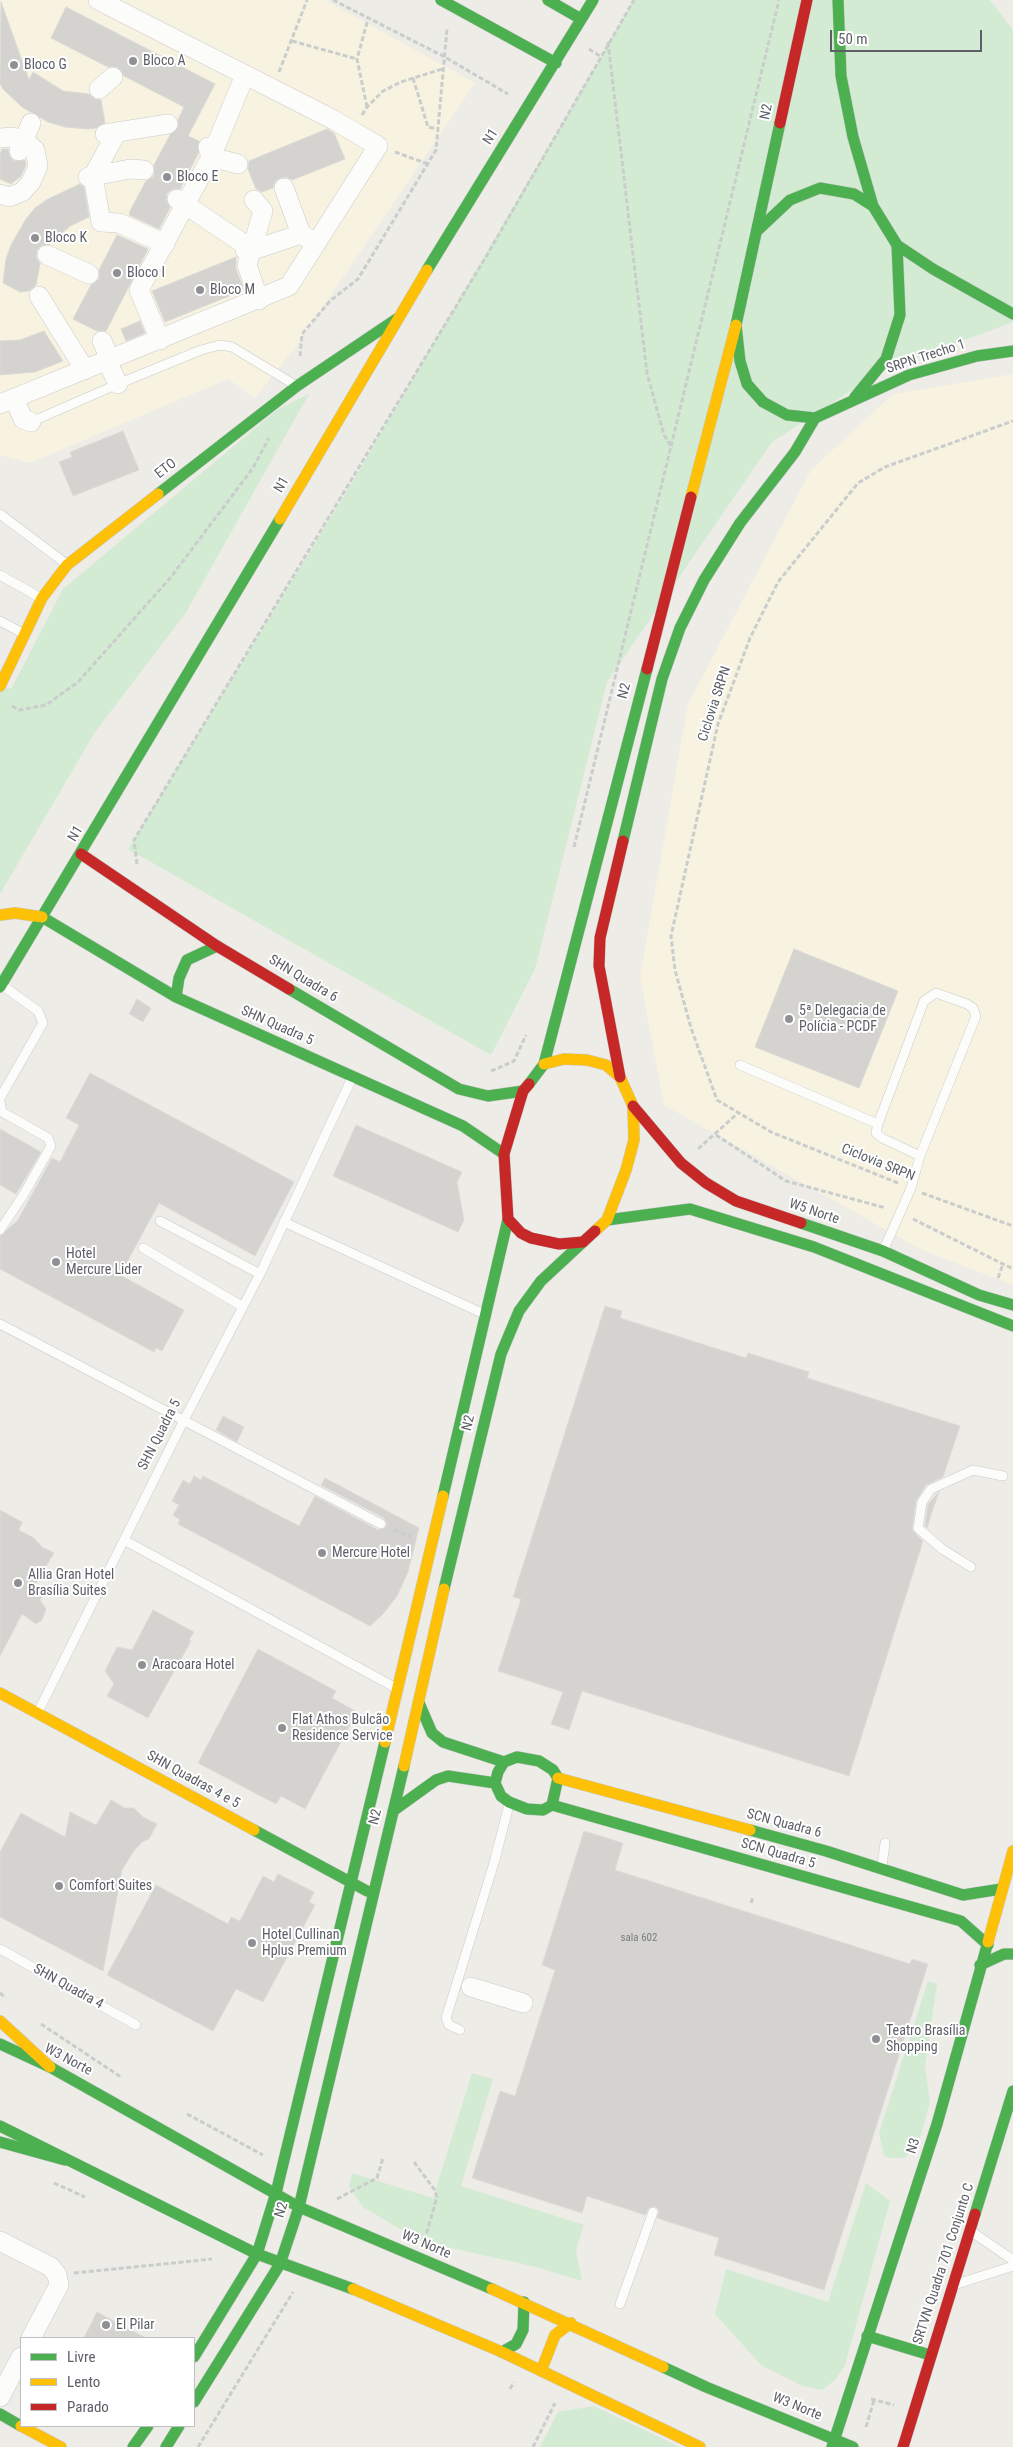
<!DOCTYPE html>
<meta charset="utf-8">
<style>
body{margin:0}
#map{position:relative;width:1013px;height:2447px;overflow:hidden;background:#edece7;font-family:"Roboto Condensed",sans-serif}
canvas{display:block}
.legend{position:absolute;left:20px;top:2337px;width:175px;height:90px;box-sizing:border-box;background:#fff;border:1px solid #bebfc2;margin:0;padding:6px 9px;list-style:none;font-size:15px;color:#5c5f66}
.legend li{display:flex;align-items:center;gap:10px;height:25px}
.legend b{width:25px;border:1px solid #bebfc2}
.scale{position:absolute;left:830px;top:30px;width:152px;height:22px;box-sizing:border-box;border:2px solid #5c5f66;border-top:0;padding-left:6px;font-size:15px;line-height:18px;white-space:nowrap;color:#5c5f66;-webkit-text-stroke:4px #fff;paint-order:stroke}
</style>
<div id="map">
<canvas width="1013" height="2447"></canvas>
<ul class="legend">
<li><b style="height:6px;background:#4caf50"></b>Livre</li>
<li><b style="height:6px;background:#ffc107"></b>Lento</li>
<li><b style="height:6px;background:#c62828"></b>Parado</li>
</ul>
<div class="scale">50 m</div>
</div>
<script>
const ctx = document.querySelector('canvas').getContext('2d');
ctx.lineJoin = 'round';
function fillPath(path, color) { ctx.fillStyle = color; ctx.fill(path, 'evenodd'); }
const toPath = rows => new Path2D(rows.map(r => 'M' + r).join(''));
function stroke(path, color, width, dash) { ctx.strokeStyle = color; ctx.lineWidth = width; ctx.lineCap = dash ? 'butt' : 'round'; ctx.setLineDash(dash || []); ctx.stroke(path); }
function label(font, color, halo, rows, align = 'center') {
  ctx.font = font + ' "Roboto Condensed",sans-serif'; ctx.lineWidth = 4; ctx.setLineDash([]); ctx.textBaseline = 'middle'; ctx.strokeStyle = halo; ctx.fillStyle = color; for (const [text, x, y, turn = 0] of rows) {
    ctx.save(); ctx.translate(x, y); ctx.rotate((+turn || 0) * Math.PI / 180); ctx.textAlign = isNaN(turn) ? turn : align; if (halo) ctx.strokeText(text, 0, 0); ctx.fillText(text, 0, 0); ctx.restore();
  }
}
fillPath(toPath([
 [0,0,325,0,475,83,297,345,255,398,228,379,30,463,0,455],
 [1013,374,1013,1285,920,1249,664,1105,640,977,688,704,811,470,893,394]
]), '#f7f3e0');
fillPath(toPath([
 [634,0,990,0,1013,30,1013,322,880,372,772,442,607,682,535,969,491,1055,128,849,355,478],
 [309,394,185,614,95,732,0,894,0,684,11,689,63,589,278,409],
 [928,1981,937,1984,925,2066,930,2102,917,2148,904,2158,892,2158,884,2156,879,2133],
 [472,2073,493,2079,461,2186,584,2225,576,2250,582,2281,536,2267,420,2241,363,2207,349,2186,352,2173,433,2198],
 [866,2183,890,2201,845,2365,835,2380,822,2390,803,2386,761,2365,715,2314,726,2269,828,2302],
 [594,2406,680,2447,540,2447,558,2412]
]), '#d3ebd3');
const building = toPath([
 [1,2,29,80,33,72,63,91,89,94,95,99,101,100,105,123,96,128,88,129,65,127,48,122,22,107,3,89,0,84,1,2],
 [66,7,215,84,188,136,199,141,198,154,180,189,173,189,167,193,166,199,170,208,159,229,129,215,130,211,146,181,154,176,154,165,170,135,178,128,178,120,184,107,124,76,117,67,108,67,51,38,66,7],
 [327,129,334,133,345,159,292,180,286,177,280,178,275,181,273,188,262,192,256,189,248,169,249,161,327,129],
 [2,149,8,149,10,157,14,161,25,160,26,165,21,176,11,184,0,179,0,154,2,149],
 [80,184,84,187,89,217,70,226,50,244,41,246,37,250,36,257,40,264,36,285,29,291,20,292,3,283,6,259,11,245,26,219,35,208,48,199,80,184],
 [117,235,148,249,106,331,97,331,73,319,91,285,99,279,99,270,117,235],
 [236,257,236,269,244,290,165,322,152,291,236,257],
 [140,321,145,333,126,341,121,329,140,321],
 [44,331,63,361,35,372,0,375,0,341,20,340,44,331],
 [123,431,139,470,73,496,59,462,72,457,70,452,123,431],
 [794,949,898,991,859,1088,755,1047,794,949],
 [137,999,151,1008,143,1022,129,1014,137,999],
 [90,1073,294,1182,255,1256,159,1203,120,1275,184,1310,162,1351,156,1348,154,1352,0,1269,0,1236,18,1220,52,1158,60,1162,79,1125,66,1118,90,1073],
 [356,1125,462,1172,457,1182,464,1220,458,1232,333,1176,356,1125],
 [0,1129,41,1152,16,1194,0,1185,0,1129],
 [605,1306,622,1311,620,1318,746,1358,748,1353,809,1372,807,1378,960,1426,943,1477,926,1485,916,1501,912,1530,923,1541,849,1776,582,1691,569,1730,551,1724,563,1692,498,1671,521,1599,513,1597,605,1306],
 [223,1416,244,1427,237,1442,216,1430,223,1416],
 [194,1476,201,1480,203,1476,299,1526,315,1496,378,1530,386,1527,387,1523,384,1518,321,1485,325,1478,419,1528,408,1572,397,1596,383,1614,370,1626,178,1524,180,1520,173,1515,179,1505,172,1501,183,1480,190,1484,194,1476],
 [939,1492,932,1512,927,1528,925,1526,928,1504,939,1492],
 [0,1510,22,1522,19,1530,34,1538,42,1547,54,1553,32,1590,42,1596,40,1600,46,1609,42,1620,36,1624,22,1614,0,1656,0,1510],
 [153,1610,194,1632,189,1640,191,1641,148,1718,107,1696,114,1684,105,1671,117,1647,132,1650,153,1610],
 [258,1649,336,1691,332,1698,357,1712,305,1809,281,1796,276,1804,198,1763,258,1649],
 [111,1800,125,1808,134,1808,143,1817,157,1824,149,1839,142,1842,133,1852,122,1870,103,1971,0,1917,0,1852,21,1813,65,1837,70,1812,96,1825,111,1800],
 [584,1831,623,1843,615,1870,910,1964,912,1959,928,1964,824,2290,714,2255,719,2238,657,2218,659,2210,655,2206,649,2208,645,2215,587,2196,582,2213,472,2178,500,2091,515,2096,555,1970,542,1965,584,1831],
 [278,1874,314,1892,309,1902,315,1905,263,2002,236,1989,213,2031,107,1975,156,1885,228,1924,231,1917,240,1921,263,1876,274,1882,278,1874],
 [97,2312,146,2338,84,2338,97,2312]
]);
fillPath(building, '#d4d3d0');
stroke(building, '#dcdbd6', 1);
const lane = toPath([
 [31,422,118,384,201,350,220,345,232,347,295,385],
 [0,514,65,563],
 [0,575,39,597],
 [0,621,24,634],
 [740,1065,878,1124],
 [0,1098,43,1023,38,1011,3,986],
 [0,1102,2,1112,48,1138,51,1146,24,1194,0,1230],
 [284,1222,484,1314],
 [143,1248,243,1307],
 [884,1249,911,1188,920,1156,976,1016,973,1008,967,1004,936,993,924,1001,878,1124,876,1133,882,1138,920,1156],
 [260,1274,352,1078],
 [0,1324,381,1524],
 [124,1540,396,1688],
 [971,1567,942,1549,918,1528,922,1502,931,1489,973,1470,1003,1476],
 [38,1712,184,1420,260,1274,160,1221],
 [882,1866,885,1843],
 [0,1949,136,2025],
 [460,2030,449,2025,446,2018,494,1863,509,1805],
 [972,2232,1013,2260],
 [957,2284,1013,2266],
 [620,2304,653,2212]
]);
const street = toPath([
 [99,89,113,77],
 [117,132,93,176,101,222,119,223,165,244],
 [105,134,168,124],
 [0,138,12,137,24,140,35,150,38,166,31,182,22,192,9,197,0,194],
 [208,147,211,157,238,164],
 [19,151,31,123],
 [88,177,130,169,144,170],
 [284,188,301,234,316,243],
 [177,199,253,250],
 [254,200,263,211,247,265,259,300],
 [245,250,253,250,301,234],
 [47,255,89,274],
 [39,296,85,370],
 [160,340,139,290,211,157,245,75],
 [102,341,110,359],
 [107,361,118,384],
 [14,398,23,419,31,422],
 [0,404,289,286,378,146,334,120,98,0],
 [471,1987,523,2003],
 [0,2241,51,2267,57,2275,59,2285,31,2338],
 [0,2397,21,2357]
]);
const fast = toPath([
 [441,0,556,63],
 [548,0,581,19],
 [838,0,841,76,853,137,873,206],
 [780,123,736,325,740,361,747,384,763,402,787,415,815,418,909,375,977,356,1013,351],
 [757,231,790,200,820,188,854,194,873,206,897,245,900,315,886,359,855,397],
 [897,245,933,269,1013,314],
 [427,270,593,0],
 [158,494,297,386,398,318],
 [623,841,662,679,680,628,704,580,740,523,795,452,815,418],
 [42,917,176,997,463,1126,504,1154],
 [0,987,280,519],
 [289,989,459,1089,488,1096,523,1091],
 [176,997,179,978,187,960,217,946],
 [529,1084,544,1064,647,669],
 [607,1220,690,1209,814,1247,1013,1326],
 [801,1223,883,1251,979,1295,1013,1305],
 [443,1496,508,1219],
 [444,1589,501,1354,519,1311,541,1281,583,1242],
 [419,1703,432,1733,443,1742,504,1762],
 [517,1757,539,1761,553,1770,558,1778,552,1805,543,1810,527,1809,509,1802,501,1796,495,1783,498,1772,504,1762,517,1757],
 [552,1805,961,1921,988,1945],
 [393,1811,436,1780,448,1776,495,1783],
 [254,1830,367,1891],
 [750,1830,826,1851,963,1895,1001,1889],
 [980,1965,1004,1954,1013,1954],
 [0,2044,50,2067,299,2207,492,2289],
 [0,2126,257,2254,353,2289],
 [0,2142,65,2160],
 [975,2214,1013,2091],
 [867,2336,930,2355],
 [502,2352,516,2344,523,2330,524,2302],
 [194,2357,257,2254,276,2193,385,1742],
 [663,2367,706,2387,853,2447],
 [194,2402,280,2264,299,2207,404,1766],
 [0,2414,21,2426],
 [133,2447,148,2426],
 [166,2447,179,2426],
 [832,2447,937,2124,988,1942]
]);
const slow = toPath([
 [691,497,736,325],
 [280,519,427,270],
 [0,686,42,598,67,565,158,494],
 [0,915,15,913,42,917],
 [544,1064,564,1059,587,1060,606,1065,620,1077,633,1106,634,1140,626,1170,607,1220,595,1231],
 [0,1693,254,1830],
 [385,1742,443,1496],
 [404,1766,444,1589],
 [558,1778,750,1830],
 [988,1942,1013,1851],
 [0,2021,50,2067],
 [353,2289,502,2352,700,2447],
 [492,2289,663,2367],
 [541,2371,555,2335,571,2323],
 [21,2426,61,2447]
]);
const jam = toPath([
 [780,123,807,0],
 [647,669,691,497],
 [81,854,217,946,289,989],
 [620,1077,599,966,600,938,623,841],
 [529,1084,523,1091,504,1154,508,1219,521,1233,531,1238,559,1244,583,1242,595,1231],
 [633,1106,681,1163,706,1183,736,1201,801,1223],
 [903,2447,975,2214]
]);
stroke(lane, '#cacac9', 10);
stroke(street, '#cacac9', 20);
stroke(fast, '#c8c8c8', 12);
stroke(slow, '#c8c8c8', 12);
stroke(jam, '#c8c8c8', 12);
stroke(toPath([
 [333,0,443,56,508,94],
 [292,41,357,59],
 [608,42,647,373,664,435,672,448],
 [589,49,600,56],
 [279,72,307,0],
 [413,78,428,127,438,129],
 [367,107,357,59,368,19],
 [362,115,367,107,383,91,401,82,442,69],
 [395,152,428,164],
 [300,356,302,334,330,301,358,279,436,150,447,29],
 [12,706,19,710,46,705,78,682,171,577,253,468,269,438],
 [574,847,779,0],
 [137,864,134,840,487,255,634,0],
 [491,1071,514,1061,526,1035],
 [716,1135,786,1181,886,1208],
 [698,1149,738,1113],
 [898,1183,771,1132,717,1100,691,1028,675,970,671,936,718,724,750,638,778,582,858,483,885,467,1013,421],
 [922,1193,1013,1226],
 [913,1219,1013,1269],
 [998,1278,1003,1264],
 [394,1530,411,1537],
 [751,1903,753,1897],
 [0,1993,6,1998],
 [41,2024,121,2077],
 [187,2114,263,2155],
 [414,2162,434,2189,437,2197,426,2235],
 [54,2183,85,2197],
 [337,2199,377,2178,383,2158],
 [74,2273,212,2259],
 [510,2389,514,2382],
 [871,2399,894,2405],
 [866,2427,874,2400],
 [198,2447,293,2292],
 [533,2447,555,2403]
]), '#c9cdcb', 3, [5, 2.5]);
stroke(lane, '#fcfcfb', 9);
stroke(street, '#fcfcfb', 19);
stroke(fast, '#4caf50', 11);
stroke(slow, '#ffc107', 11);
stroke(jam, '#c62828', 11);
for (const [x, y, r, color] of [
 [133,61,5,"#8f9093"],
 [14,65,5,"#8f9093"],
 [167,177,5,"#8f9093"],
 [35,238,5,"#8f9093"],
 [117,273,5,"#8f9093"],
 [200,290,5,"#8f9093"],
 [789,1019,5,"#8f9093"],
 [56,1262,5,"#8f9093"],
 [322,1553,5,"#8f9093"],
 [18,1583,5,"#8f9093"],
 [142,1665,5,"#8f9093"],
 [282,1728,5,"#8f9093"],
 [59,1886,5,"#8f9093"],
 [252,1943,5,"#8f9093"],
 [876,2039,5,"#8f9093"],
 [106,2325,5,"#8f9093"]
]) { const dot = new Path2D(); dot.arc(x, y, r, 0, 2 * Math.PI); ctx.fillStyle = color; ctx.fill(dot); stroke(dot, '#fff', 2); }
label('11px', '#7b7d82', null, [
 ["sala 602",639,1938]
]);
label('14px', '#5c5f66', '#fff', [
 ["Bloco A",143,61],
 ["Bloco G",24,65],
 ["Bloco E",177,177],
 ["Bloco K",45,238],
 ["Bloco I",127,273],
 ["Bloco M",210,290],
 ["5ª Delegacia de",799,1011],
 ["Polícia - PCDF",799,1027],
 ["Hotel",66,1254],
 ["Mercure Lider",66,1270],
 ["Mercure Hotel",332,1553],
 ["Allia Gran Hotel",28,1575],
 ["Brasília Suites",28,1591],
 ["Aracoara Hotel",152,1665],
 ["Flat Athos Bulcão",292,1720],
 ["Residence Service",292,1736],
 ["Comfort Suites",69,1886],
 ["Hotel Cullinan",262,1935],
 ["Hplus Premium",262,1951],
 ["Teatro Brasília",886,2031],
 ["Shopping",886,2047],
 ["El Pilar",116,2325]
], 'left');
label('14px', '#5c5f66', '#fff', [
 ["N2",767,112,-78],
 ["N1",491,137,-57],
 ["SRPN Trecho 1",926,357,-18],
 ["ETO",166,469,-38],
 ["N1",282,485,-60],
 ["N2",625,691,-75],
 ["Ciclovia SRPN",715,704,-72],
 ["N1",76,834,-59],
 ["SHN Quadra 6",303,979,31],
 ["SHN Quadra 5",277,1026,24],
 ["Ciclovia SRPN",878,1163,22],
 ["W5 Norte",814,1212,19],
 ["N2",469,1423,-76],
 ["SHN Quadra 5",160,1435,-63],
 ["SHN Quadras 4 e 5",193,1780,29],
 ["N2",376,1817,-76],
 ["SCN Quadra 6",784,1824,15],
 ["SCN Quadra 5",778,1854,16],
 ["SHN Quadra 4",68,1987,29],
 ["W3 Norte",68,2060,28],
 ["N3",914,2146,-73],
 ["N2",282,2210,-73],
 ["W3 Norte",426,2245,23],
 ["SRTVN Quadra 701 Conjunto C",944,2264,-72],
 ["W3 Norte",797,2407,22]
]);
</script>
